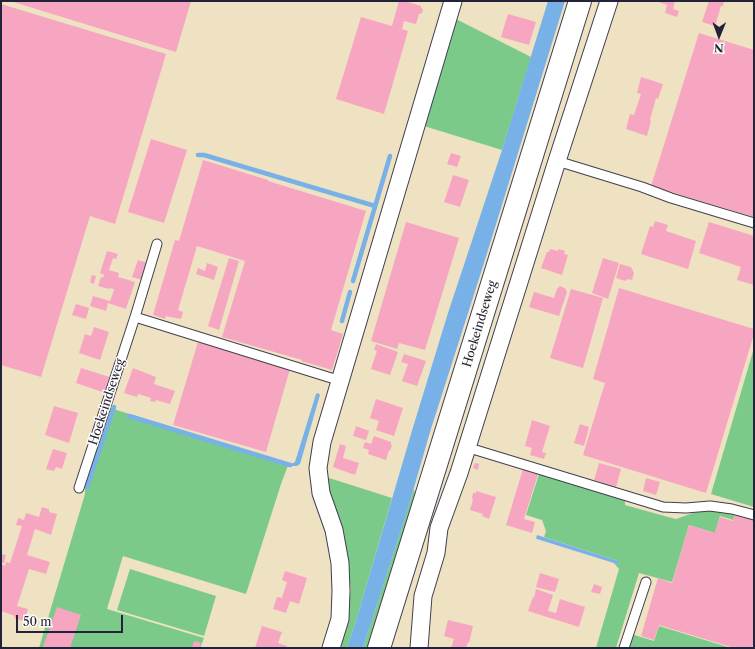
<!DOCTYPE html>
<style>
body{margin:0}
#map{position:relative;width:755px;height:649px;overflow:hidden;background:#eee2c2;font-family:"Libre Caslon Text",serif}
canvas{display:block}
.frame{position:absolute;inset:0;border:2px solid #22223b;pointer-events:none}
.north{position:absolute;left:699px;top:16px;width:40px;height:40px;-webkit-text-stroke:3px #fdfcf7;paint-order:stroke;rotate:181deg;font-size:11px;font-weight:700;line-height:16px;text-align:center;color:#22223b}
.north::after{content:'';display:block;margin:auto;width:14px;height:18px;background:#22223b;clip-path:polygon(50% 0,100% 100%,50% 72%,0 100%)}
.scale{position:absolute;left:16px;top:615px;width:107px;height:18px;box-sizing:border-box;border:2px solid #22223b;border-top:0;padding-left:5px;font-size:12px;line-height:14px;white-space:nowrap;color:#22223b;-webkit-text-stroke:3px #fdfcf7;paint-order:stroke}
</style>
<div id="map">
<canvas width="755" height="649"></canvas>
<div class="frame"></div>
<div class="north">N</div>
<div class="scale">50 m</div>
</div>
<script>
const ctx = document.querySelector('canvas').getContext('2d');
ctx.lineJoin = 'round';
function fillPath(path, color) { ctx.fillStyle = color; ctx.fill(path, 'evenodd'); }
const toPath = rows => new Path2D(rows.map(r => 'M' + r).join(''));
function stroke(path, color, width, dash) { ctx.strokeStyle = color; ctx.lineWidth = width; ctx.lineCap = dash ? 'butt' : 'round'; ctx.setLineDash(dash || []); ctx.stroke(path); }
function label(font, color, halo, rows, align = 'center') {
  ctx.font = font + ' "Libre Caslon Text",serif'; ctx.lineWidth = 3; ctx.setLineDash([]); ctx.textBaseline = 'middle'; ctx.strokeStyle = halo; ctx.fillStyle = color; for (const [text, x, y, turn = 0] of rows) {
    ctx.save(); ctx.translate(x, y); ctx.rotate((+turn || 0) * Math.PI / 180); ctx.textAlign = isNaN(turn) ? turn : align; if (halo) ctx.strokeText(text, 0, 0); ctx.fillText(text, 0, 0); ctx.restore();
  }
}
fillPath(toPath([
 [456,19,531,57,502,150,424,126],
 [754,348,754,507,711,494],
 [110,408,289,463,281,484,246,594,123,556,107,609,204,638,200,648,39,648,85,494,85,486],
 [539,474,625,500,625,505,668,517,676,519,693,513,704,511,718,511,735,515,733,520,720,516,715,533,689,525,672,582,639,573,616,648,596,648,619,569,613,562,617,564,618,561,544,537,546,531,542,520,526,515],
 [326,477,392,498,356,621,347,648,341,648,346,625,351,590,345,545,328,490],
 [414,489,416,499,370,648,363,648],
 [130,569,216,596,204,636,117,610],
 [659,626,731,648,627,648,631,634,654,641]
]), '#7cca8a');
fillPath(toPath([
 [548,1,565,1,484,263,430,432,409,505,363,648,347,648,356,621,414,424,448,313,502,150],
 [318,393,320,395,300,464,297,466,290,466,291,464,295,462,316,394],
 [537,535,618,561,618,563,617,564,537,539,536,538]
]), '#78b1e8');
stroke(toPath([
 [198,155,204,155,375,206],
 [353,281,390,156],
 [342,321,350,292],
 [129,416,290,465],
 [87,487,114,407]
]), '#78b1e8', 4.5);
fillPath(toPath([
 [10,1,191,1,176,52],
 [399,1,405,1,421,6,421,8,423,9,422,13,419,14,416,24,404,21,402,29,408,31,384,114,336,99,361,17,392,26],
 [656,1,675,1,673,9,679,11,677,17,665,13,667,5],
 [709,1,724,1,723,6,721,6,715,26,702,22],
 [1,4,166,54,115,224,90,216,41,377,1,365],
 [508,14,536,22,529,45,501,37],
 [699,33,754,50,754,217,651,186],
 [641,77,663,84,658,99,656,98,650,120,651,121,647,136,626,129,630,114,634,115,641,94,637,93],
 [151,139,187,150,164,223,128,212],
 [451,153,461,156,457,167,447,164],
 [203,160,268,180,268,181,366,211,331,330,343,334,332,370,301,361,302,360,222,337,245,261,197,246,178,310,183,312,181,319,166,316,165,319,153,315,175,240,179,241],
 [453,175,469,180,460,207,444,202],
 [655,221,668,225,666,231,696,241,688,269,641,254,650,226,653,227],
 [406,222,459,238,425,350,399,343,397,349,371,341],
 [709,222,754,236,754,285,737,280,741,267,699,253],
 [550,249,558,251,558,249,565,251,564,254,568,255,562,275,541,268,547,252,549,252],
 [107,251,118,254,116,259,113,258,109,270,119,273,118,277,135,282,126,309,108,303,106,311,90,306,93,296,110,301,113,293,114,289,109,288,109,289,98,286,101,277,103,278,104,275,100,273],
 [229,258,239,261,219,330,208,326],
 [603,258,619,263,608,299,592,293],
 [138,260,148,263,143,280,132,277],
 [207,263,218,267,214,280,196,274,198,268,205,271],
 [620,264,631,267,634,273,632,280,628,279,625,281,616,278],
 [92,275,96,276,94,284,90,282],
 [560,286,566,289,566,291,567,292,559,316,529,307,534,292,554,298,557,289],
 [619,288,754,329,754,334,706,493,583,455,605,383,593,379],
 [571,289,603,298,583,368,550,358],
 [76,304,89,308,86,319,72,315],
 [94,327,109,332,100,360,79,353,85,334,91,336],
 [198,342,290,369,266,452,173,425],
 [376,344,398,352,390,375,371,369,377,351,374,350],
 [404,354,426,361,417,386,402,381,408,364,401,362],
 [81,368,113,378,108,394,76,383],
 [133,368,156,377,154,384,175,391,170,404,156,400,155,402,150,401,151,398,138,394,137,397,124,393],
 [376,399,403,408,394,436,376,430,379,421,370,418],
 [54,406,78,413,69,443,45,435],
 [532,420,550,426,542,452,546,453,544,459,530,455,532,448,525,446],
 [580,424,589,427,584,446,574,443],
 [356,426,369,431,366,440,353,436],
 [374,436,391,442,391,445,392,445,390,451,389,450,386,460,368,454,369,450,363,448,365,442,371,444],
 [340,444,346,446,343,458,359,463,355,475,333,467],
 [53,449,67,453,62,469,56,467,54,471,46,469],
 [475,463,479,464,478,470,473,468],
 [599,463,621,469,616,487,594,480],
 [523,469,538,474,524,519,535,522,532,533,506,525],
 [646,478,660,482,656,495,643,491],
 [476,491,496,497,489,519,482,516,483,514,470,510,473,500,472,498,473,493,476,493],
 [42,507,49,509,49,512,57,514,51,535,35,529,27,555,50,562,46,574,29,569,17,606,28,609,24,621,14,618,15,616,1,611,1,564,5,566,6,562,10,563,22,526,16,525,18,518,24,520,26,513,39,517],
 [735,515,754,520,754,642,752,648,734,648,659,625,654,640,641,636,658,578,672,583,689,525,715,533,720,517,733,521],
 [1,554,6,555,4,563,1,562],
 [285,571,307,578,299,604,290,601,286,613,273,609,277,597,282,598,287,582,282,580],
 [540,573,559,579,555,592,536,587],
 [594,584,602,587,600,594,591,592],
 [536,589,553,595,548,611,556,613,560,599,585,607,579,627,528,611,533,597,534,598],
 [57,607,81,615,70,648,43,647],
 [448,620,473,626,469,643,468,642,466,648,451,648,454,639,444,636],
 [262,626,282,632,278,643,287,646,286,648,255,648],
 [194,641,201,643,199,648,192,648]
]), '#f6a6c1');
const service = toPath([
 [557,161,642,187,671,198,754,223],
 [135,317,341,381],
 [466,447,663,507,686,508,710,506,732,509,754,515],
 [79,488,135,317,157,244],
 [624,648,646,582]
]);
const minor = toPath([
 [331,648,340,619,341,591,340,563,334,530,321,493,318,468,322,442,453,1],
 [419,648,423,596,436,553,439,528,459,473,557,161,609,1]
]);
const primary = toPath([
 [379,648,580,1]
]);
stroke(service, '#413f4f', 11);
stroke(minor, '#413f4f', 19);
stroke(primary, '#413f4f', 24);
stroke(service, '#fff', 9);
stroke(minor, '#fff', 17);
stroke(primary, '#fff', 22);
label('12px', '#22223b', '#fdfcf7', [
 ["Hoekeindseweg",480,324,-73],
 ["Hoekeindseweg",107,402,-72]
]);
</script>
